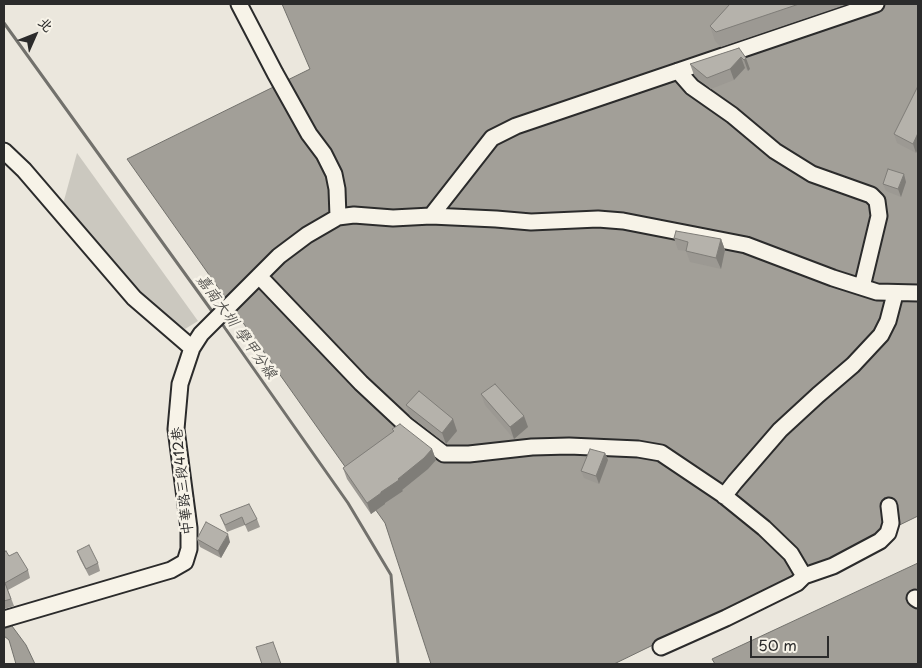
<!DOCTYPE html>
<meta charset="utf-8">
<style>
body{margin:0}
#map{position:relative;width:922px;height:668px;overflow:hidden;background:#ebe7dd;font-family:"Playpen Sans","LXGW WenKai TC",sans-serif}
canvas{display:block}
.frame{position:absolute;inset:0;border:5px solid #2b2b2b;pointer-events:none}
.north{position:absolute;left:10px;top:10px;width:50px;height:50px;-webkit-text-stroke:4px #f7f3e8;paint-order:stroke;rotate:46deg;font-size:14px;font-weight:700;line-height:20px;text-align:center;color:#2b2b2b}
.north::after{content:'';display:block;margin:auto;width:18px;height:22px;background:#2b2b2b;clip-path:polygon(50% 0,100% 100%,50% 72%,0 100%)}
.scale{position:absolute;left:750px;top:636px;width:79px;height:22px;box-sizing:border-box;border:2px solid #2b2b2b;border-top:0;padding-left:6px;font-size:15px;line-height:18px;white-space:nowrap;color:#2b2b2b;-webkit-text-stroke:4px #f7f3e8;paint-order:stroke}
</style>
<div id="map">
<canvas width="922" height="668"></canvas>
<div class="frame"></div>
<div class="north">北</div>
<div class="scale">50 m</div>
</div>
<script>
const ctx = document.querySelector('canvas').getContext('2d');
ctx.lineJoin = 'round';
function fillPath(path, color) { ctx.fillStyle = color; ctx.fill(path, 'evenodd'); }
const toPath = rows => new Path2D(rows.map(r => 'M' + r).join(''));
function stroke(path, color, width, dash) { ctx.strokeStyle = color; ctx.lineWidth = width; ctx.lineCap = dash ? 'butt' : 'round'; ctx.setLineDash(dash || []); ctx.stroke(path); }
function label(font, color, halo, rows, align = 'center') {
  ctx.font = font + ' "Playpen Sans","LXGW WenKai TC",sans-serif'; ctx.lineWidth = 5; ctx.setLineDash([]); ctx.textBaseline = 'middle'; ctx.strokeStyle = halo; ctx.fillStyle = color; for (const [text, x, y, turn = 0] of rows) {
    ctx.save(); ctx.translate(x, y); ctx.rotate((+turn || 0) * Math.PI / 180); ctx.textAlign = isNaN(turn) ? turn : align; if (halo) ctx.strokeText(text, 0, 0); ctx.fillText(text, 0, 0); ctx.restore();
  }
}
fillPath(toPath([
 [77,153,198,321,185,329,121,285,63,204]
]), '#cbc8bf');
const water = toPath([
 [282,4,918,4,918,516,614,664,431,664,385,523,127,159,310,69,282,4],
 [918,563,918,664,715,664,712,659,918,563],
 [12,626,26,645,35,664,16,664,9,640,4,636,4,629,12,626]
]);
fillPath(water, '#a29f98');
stroke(water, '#72716c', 1);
stroke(toPath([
 [4,23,214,314],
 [220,321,348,503,391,575,398,664]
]), '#72716c', 3);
const minor = toPath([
 [239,4,275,73,309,134,324,154,334,174,337,189,338,217],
 [678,71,692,87,732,115,775,151,812,174,871,195,877,201,879,216,862,287],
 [4,151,24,170,134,298,192,348],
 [431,216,492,138,516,126,876,4],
 [259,276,361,383,406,425,444,454,469,454,532,447,569,446,638,449,661,453,722,494,764,528,791,554,804,576],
 [724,496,735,482,780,430,818,395,853,365,881,335,888,321,895,294],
 [915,598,918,600],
 [4,619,171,570,185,562,189,549,189,528,176,429,180,384,192,348,201,334,279,256,307,235,338,217,354,215,393,218,431,216,496,219,531,222,598,219,623,221,746,245,833,278,877,292,918,293],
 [661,647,726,618,797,583,804,576,833,566,880,541,888,533,891,523,889,506]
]);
stroke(minor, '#2b2b2b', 19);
stroke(minor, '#f7f3e8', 15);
fillPath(toPath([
 [730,4,848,4,721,47,715,41,710,26],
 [739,48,750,69,748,71,745,68,734,80,711,89,694,75,690,64],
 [918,86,918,149,916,153,897,143,894,134],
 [906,182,901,197,886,191,883,184],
 [674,238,721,239,725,250,721,269,690,262,686,251,678,250],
 [481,394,524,416,528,427,514,439,485,405],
 [406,405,453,419,457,431,446,444,410,416],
 [392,429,432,449,436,460,428,469,402,490,403,491,385,503,385,504,371,514,347,479,343,468,393,432],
 [605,453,608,460,599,484,584,478,581,471],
 [220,515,257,519,260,527,248,532,245,525,227,532],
 [197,539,230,542,221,558,200,547],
 [77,551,98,563,100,571,89,576,80,559],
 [4,552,28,570,30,578,8,590,14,606,4,609]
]), '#9c9993');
fillPath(toPath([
 [741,57,745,68,734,80,730,69],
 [746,58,750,69,748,71,744,60],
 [918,133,918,149,916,153,913,144],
 [904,174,906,182,901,197,898,189],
 [721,239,725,250,721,269,716,258],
 [524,416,528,427,514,439,510,427],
 [453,419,457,431,446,444,442,433],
 [432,449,436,460,428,469,402,490,403,491,385,503,385,504,371,514,367,503,398,479],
 [605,453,608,460,599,484,596,476],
 [228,534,230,542,221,558,218,551]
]), '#7f7d78');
const building = toPath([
 [730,4,799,4,716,32,710,26,730,4],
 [739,48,746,58,744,60,741,57,730,69,707,78,690,64,739,48],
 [918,86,918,133,913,144,894,134,918,86],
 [888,169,904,174,898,189,883,184,888,169],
 [676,231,721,239,716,258,686,251,688,242,674,238,676,231],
 [495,384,524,416,510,427,481,394,495,384],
 [419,391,453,419,442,433,406,405,419,391],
 [400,424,432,449,424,458,398,479,399,480,381,492,381,493,367,503,343,468,394,431,392,429,400,424],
 [590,449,605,453,596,476,581,471,590,449],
 [249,504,257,519,245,525,242,517,225,525,220,515,249,504],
 [206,522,228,534,218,551,197,539,206,522],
 [89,545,98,563,86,569,77,551,89,545],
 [6,551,9,556,17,552,28,570,5,583,11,599,4,601,4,552,6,551],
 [273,642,281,664,262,664,256,647,273,642]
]);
fillPath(building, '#b5b2ab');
stroke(building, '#7f7d78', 1);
label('14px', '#2b2b2b', '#f7f3e8', [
 ["中華路三段412巷",183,481,-96]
]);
label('italic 15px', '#555451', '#f7f3e8', [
 ["嘉南大圳 學甲分線",236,327,54]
]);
</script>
